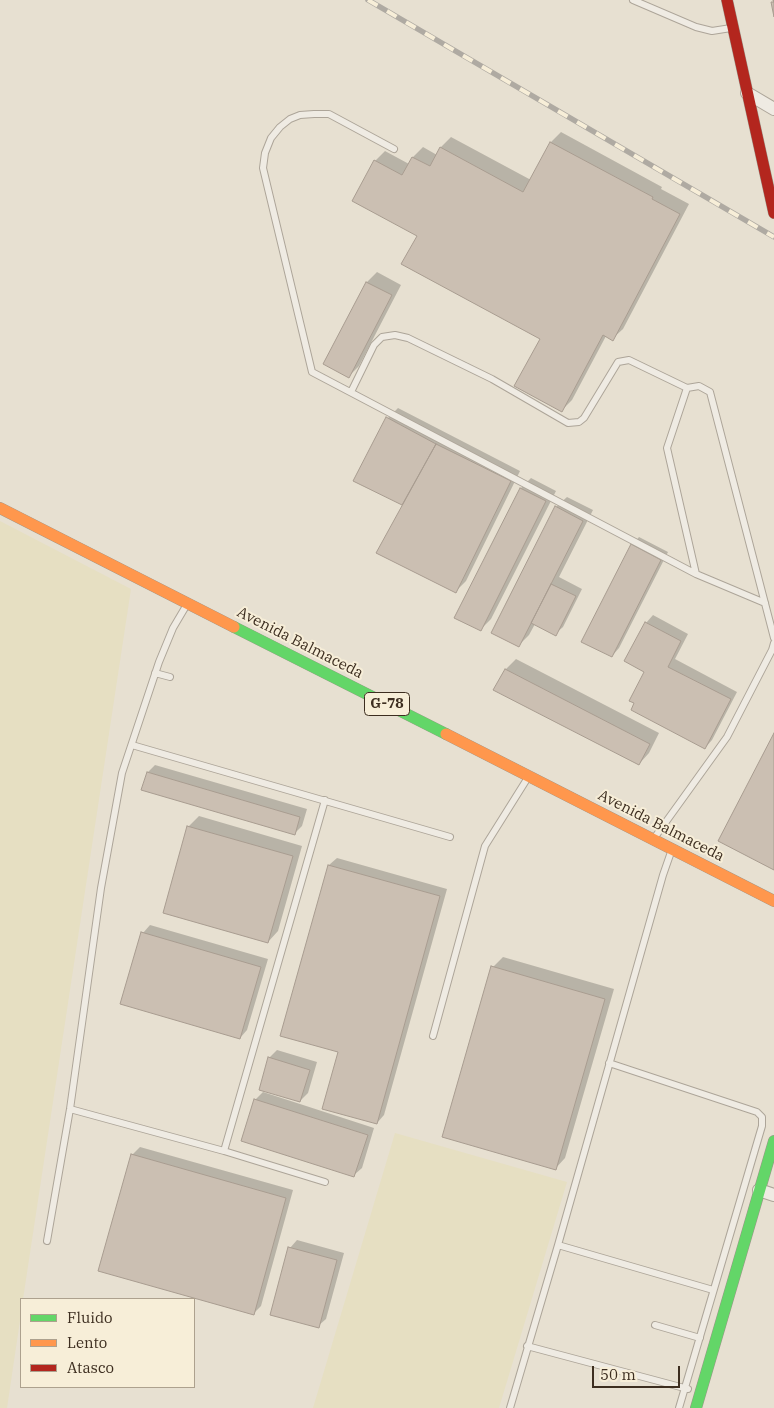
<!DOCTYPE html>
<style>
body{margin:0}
#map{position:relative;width:774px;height:1408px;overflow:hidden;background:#e7e0d1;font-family:"IBM Plex Serif",serif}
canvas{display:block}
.legend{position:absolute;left:20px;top:1298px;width:175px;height:90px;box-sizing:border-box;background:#f7eed8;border:1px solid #ada18e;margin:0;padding:6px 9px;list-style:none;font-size:15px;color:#3d2e20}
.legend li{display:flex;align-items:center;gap:10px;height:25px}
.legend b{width:25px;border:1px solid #ada18e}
.scale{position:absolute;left:592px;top:1366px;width:88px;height:22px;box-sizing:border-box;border:2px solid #3d2e20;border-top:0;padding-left:6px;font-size:15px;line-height:18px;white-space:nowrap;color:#3d2e20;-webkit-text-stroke:4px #f7eed8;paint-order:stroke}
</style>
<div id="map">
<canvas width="774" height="1408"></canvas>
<ul class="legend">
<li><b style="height:6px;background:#63d668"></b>Fluido</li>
<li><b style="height:6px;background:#ff974d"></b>Lento</li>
<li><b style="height:6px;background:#b3261e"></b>Atasco</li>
</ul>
<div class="scale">50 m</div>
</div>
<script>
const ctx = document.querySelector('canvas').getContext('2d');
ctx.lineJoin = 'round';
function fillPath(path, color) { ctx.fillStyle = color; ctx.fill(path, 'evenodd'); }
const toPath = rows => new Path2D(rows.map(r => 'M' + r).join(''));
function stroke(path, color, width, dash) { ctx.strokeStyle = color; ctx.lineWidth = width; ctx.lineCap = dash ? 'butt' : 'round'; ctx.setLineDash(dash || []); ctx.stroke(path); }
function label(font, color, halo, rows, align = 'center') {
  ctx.font = font + ' "IBM Plex Serif",serif'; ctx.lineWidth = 4; ctx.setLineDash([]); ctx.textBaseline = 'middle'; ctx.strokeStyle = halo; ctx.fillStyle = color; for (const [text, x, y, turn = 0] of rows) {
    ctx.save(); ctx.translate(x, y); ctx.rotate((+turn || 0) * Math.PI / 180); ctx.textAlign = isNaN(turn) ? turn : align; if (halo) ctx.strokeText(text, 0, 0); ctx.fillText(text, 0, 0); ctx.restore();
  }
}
fillPath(toPath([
 [0,521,131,589,23,1299,21,1299,21,1314,7,1408,0,1408],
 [395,1133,567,1182,499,1408,313,1408]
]), '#e6dfc2');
fillPath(toPath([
 [561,132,662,187,661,189,689,204,623,329,612,339,606,336,572,400,562,410,541,338,419,235,375,161,385,151,409,164,413,157,423,147,437,155,441,147,451,137,531,180,551,142],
 [377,272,401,285,359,366,349,376,324,363,367,282],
 [398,408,520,471,466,581,456,591,404,505,355,481,388,418],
 [531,478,556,491,491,619,480,630,456,617,521,488],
 [567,497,593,510,559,577,582,589,563,627,555,634,535,624,529,635,519,645,556,507],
 [639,537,668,552,619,648,612,656,632,545],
 [653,615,688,634,675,659,737,692,712,740,705,748,646,671,646,623],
 [516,659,659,733,649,753,639,764,495,689,506,669],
 [155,765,307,809,302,826,294,834,148,772],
 [199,816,302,846,278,931,268,942,188,827],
 [337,858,447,889,384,1115,377,1123,339,1051,329,865],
 [150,925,268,959,247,1030,240,1038,143,933],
 [503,957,614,989,565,1158,555,1169,493,967],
 [277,1050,317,1062,308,1093,300,1101,269,1058],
 [263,1092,374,1128,362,1168,354,1175,255,1100],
 [140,1147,293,1190,261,1306,254,1313,132,1155],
 [297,1240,344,1253,326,1319,318,1326,290,1248]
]), '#0003');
const building = toPath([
 [773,0,774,0,774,17,771,2,774,2,773,0],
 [550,142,653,197,652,199,680,214,613,341,603,335,562,412,514,386,540,339,401,264,417,236,352,201,374,160,402,175,412,157,430,166,440,147,523,192,550,142],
 [366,282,392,295,349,378,323,364,366,282],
 [386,417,436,444,402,505,353,481,386,417],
 [436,444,511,481,456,593,376,553,436,444],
 [520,488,546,501,481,631,454,618,520,488],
 [555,506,583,521,519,647,491,633,555,506],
 [631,544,661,560,612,657,581,642,631,544],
 [551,584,576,596,556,636,531,623,551,584],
 [645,622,681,641,668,667,731,699,705,749,631,710,634,703,629,701,644,672,624,661,645,622],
 [505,669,650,744,639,765,493,690,505,669],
 [774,733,774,870,718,841,774,733],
 [147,772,300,817,295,835,141,790,147,772],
 [187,826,293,856,268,943,163,913,187,826],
 [328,865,440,896,377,1124,322,1109,338,1052,280,1036,328,865],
 [141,932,261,967,240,1039,120,1004,141,932],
 [491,966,605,999,556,1170,442,1137,491,966],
 [268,1057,310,1070,300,1102,259,1090,268,1057],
 [254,1099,368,1135,354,1177,241,1141,254,1099],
 [131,1154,286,1198,254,1315,98,1271,131,1154],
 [288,1247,337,1260,319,1328,270,1315,288,1247]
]);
fillPath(building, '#cbbfb2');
stroke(building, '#a89c90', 1);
const lane = toPath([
 [633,0,696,27,712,31,731,28],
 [394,149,329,114,314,114,300,115,290,119,280,127,271,138,265,153,263,168,312,372,696,574],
 [687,388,667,448,696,574,765,603],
 [351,392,374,345,382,337,395,335,408,338,492,379,568,423,579,422,584,418,618,362,629,360,687,388,699,386,710,392,774,638],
 [155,673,170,677],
 [132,745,450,837],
 [655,837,727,737,772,650,774,643],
 [433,1036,485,846,527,779],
 [609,1063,757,1112,762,1117,762,1126,679,1408],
 [70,1109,224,1151,325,1182],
 [224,1151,325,800],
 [47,1241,70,1109,101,888,122,773,159,662,173,628,186,606],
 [558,1245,713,1290],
 [655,1325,700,1338],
 [527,1346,688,1389],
 [510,1408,558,1245,663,875,671,852]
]);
const street = toPath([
 [747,93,774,109],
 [759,1190,774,1195]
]);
const fast = toPath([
 [234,627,446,734],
 [696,1408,774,1141]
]);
const slow = toPath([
 [0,508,234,627],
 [446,734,774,901]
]);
const jam = toPath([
 [727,0,774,213]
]);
stroke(lane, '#ada599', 8);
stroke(street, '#ada599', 14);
stroke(fast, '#9c958a', 12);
stroke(slow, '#9c958a', 12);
stroke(jam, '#9c958a', 12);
stroke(lane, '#efebe3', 6);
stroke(street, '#efebe3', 12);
stroke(fast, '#63d668', 11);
stroke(slow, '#ff974d', 11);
stroke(jam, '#b3261e', 11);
const rail = toPath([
 [368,0,774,237]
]);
stroke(rail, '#afaaa2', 5.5);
stroke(rail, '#f7eed8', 4, [11]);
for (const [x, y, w] of [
 [387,704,45]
]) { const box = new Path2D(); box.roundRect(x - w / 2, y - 11.5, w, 23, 4); ctx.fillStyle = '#f7eed8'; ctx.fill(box); stroke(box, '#3d2e20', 1); }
label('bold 14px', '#3d2e20', null, [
 ["G-78",387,704]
]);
label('15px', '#3d2e20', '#f7eed8', [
 ["Avenida Balmaceda",300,643,27],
 ["Avenida Balmaceda",661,826,27]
]);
</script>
